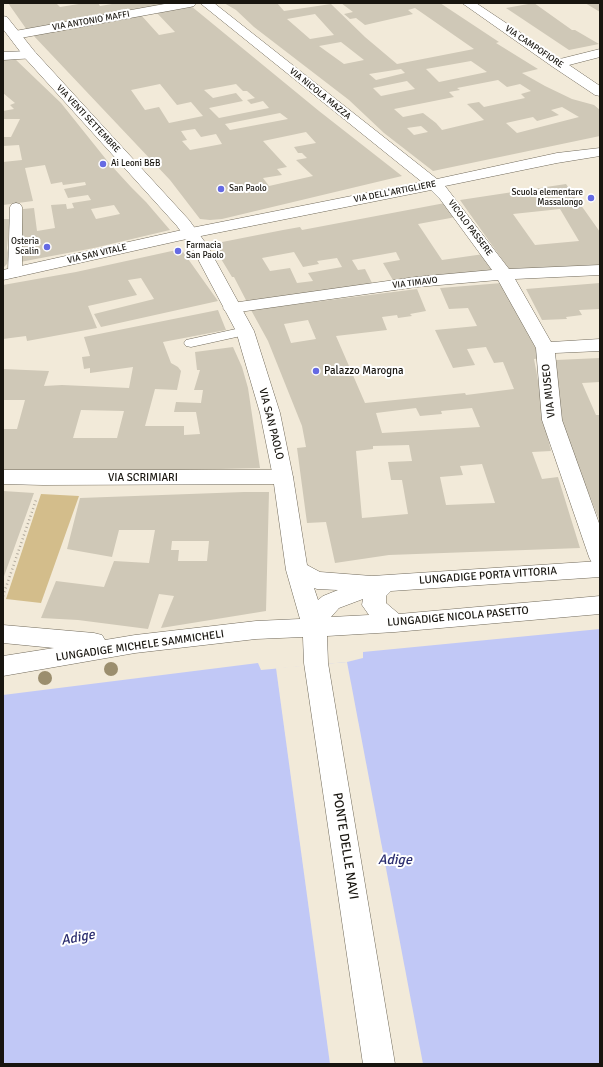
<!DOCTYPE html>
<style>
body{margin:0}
#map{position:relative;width:603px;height:1067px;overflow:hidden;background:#f2ead9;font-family:Signika,sans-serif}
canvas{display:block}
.frame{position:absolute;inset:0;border:4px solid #18150f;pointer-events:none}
</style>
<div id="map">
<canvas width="603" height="1067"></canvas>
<div class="frame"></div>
</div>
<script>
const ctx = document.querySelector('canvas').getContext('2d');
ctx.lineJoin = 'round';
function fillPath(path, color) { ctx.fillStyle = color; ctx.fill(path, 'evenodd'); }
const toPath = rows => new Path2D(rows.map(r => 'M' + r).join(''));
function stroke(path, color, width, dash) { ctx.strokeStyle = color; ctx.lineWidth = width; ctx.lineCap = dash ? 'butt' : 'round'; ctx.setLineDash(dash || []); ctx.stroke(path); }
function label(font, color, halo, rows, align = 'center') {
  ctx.font = font + ' Signika,sans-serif'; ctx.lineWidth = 4; ctx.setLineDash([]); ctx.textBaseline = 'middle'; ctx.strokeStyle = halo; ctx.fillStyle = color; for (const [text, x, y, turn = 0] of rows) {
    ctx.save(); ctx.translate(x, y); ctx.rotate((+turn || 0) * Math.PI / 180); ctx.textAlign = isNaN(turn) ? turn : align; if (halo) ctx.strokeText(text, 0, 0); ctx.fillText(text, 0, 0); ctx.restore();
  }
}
fillPath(toPath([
 [41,494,79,496,41,603,6,599]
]), '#d3bd8b');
fillPath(toPath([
 [600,629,600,1064,3,1064,3,695,258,663,261,670,347,662,363,658,363,652]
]), '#c1c8f6');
fillPath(toPath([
 [347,662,423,1064,330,1064,276,668]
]), '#f2ead9');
fillPath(toPath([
 [8,3,56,3,60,7,85,3,98,3,100,6,118,3,169,4,110,13,111,15,27,30],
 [224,3,277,3,284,11,331,4,365,37,397,64,474,49,415,8,408,10,413,14,365,25,356,18,350,19,344,14,353,12,341,3,440,3,499,42,496,43,538,69,522,73,545,86,572,99,594,105,600,110,600,136,433,171,384,133,349,100,254,27,236,10],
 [315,14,334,35,310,39,287,19],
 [341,42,364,60,344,64,319,46],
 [471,61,487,72,439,82,426,69],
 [401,69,405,73,376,80,369,74],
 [498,80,507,87,520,84,531,91,521,94,525,98,484,107,479,102,467,104,484,120,442,130,436,123,423,113,403,117,394,109,454,97,449,92,460,90,457,88],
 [407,81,415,89,381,96,373,88],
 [562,107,579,117,517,133,506,123,533,117,537,121,559,115,551,110],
 [421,126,428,132,414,135,407,128],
 [534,3,572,30,575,30,599,44,569,50,506,8],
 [585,3,600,3,600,12],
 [191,6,319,111,402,176,222,219,210,220,200,219,170,180,32,34,141,15,159,35,175,32,156,12],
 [160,84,177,105,191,102,203,116,169,123,159,107,145,110,131,90],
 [236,84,243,91,247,91,255,98,247,100,251,104,263,101,269,108,219,118,209,108,243,101,236,93,213,98,204,90],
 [280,113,288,119,230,130,225,124],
 [195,129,201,137,216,134,222,144,190,150,182,141,187,140,181,131],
 [306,132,316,143,294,147,298,153,302,153,307,158,296,160,313,176,269,186,263,178,282,175,277,169,287,167,263,141],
 [3,58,15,59,61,103,109,163,131,187,146,202,170,230,94,248,20,262,23,209,34,208,37,231,55,228,51,205,66,204,67,209,74,208,72,203,91,200,88,195,68,198,64,189,86,185,85,182,63,185,62,182,51,184,45,165,25,168,33,201,3,205,3,162,22,160,19,145,3,146,3,137,11,137,20,119,3,119,3,111,14,109,10,105,15,103,3,93],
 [114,205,120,214,96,219,91,209],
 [566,184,600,232,600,265,511,272,460,200],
 [560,209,579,241,535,245,513,214],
 [445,203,456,217,418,224,442,260,484,254,496,273,394,282,383,263,400,260,396,252,352,260,358,270,365,269,373,285,248,304,234,277,232,277,212,244,283,230,300,227,302,230],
 [294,252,303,267,319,264,317,261,337,258,342,267,308,273,313,281,297,283,290,268,270,271,262,258],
 [3,219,11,219,10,228,9,228,7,248,9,257,7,264,3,268],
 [181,249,218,301,101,327,94,314,154,299,141,278,128,280,137,295,88,306,97,328,27,341,26,336,3,339,3,285,76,272],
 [502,283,541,358,534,359,543,407,543,419,551,451,532,452,542,479,558,477,580,548,389,555,335,563,326,522,307,523,297,448,306,447,302,426,268,341,251,310,417,289,426,311,410,314,412,316,398,318,397,315,382,317,387,330,336,336,365,403,465,393,466,395,514,389,503,362,494,363,486,347,467,349,475,365,453,368,435,330,477,326,468,308,449,309,440,288],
 [308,320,316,339,291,343,284,324],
 [416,408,420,416,442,414,441,411,472,408,480,427,382,433,376,413],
 [409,445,412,461,388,462,391,480,402,480,408,514,362,518,356,451,373,449,373,446],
 [482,464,495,503,446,505,440,477,463,475,460,466],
 [600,283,600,309,579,310,582,315,566,317,567,319,542,320,526,289],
 [218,310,226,330,163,342,171,363,178,367,181,371,180,376,177,390,155,389,145,426,184,426,184,435,200,434,196,412,174,412,176,402,201,403,203,390,194,390,200,370,197,370,195,352,233,347,242,367,248,388,260,468,181,470,3,470,3,429,17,429,25,400,3,400,3,369,49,371,44,386,62,385,129,388,133,367,90,373,90,368,84,369,82,357,90,356,84,337],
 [81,410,124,411,117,438,73,438],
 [600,358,600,382,582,383,596,415,600,415,600,522,560,421,556,360],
 [3,491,34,493,3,579],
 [244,492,269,492,266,611,161,628,174,596,159,594,148,629,78,620,41,618,56,581,104,587,114,561,149,563,155,530,119,530,112,557,67,549,80,498],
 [172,541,209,541,207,561,178,561,179,550,171,550]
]), '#cfc8b7');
const lane = toPath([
 [16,203,20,204,22,207,22,273,20,276,15,277,10,276,8,273,10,207,12,204,16,203],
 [245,327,250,328,252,331,250,334,191,347,186,346,184,343,186,340,245,327]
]);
const street = toPath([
 [170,3,196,3,194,6,190,7,15,39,10,38,9,35,10,32,15,31,170,3],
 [200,3,214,3,437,179,557,153,600,148,600,156,557,163,445,186,509,269,600,265,600,275,515,279,551,342,600,339,600,351,555,353,562,420,600,526,600,565,592,563,589,557,542,420,536,348,498,280,416,287,232,313,226,312,223,308,226,304,232,303,416,277,492,270,440,199,431,190,191,238,3,280,3,270,191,228,422,182,200,3],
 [462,3,476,3,560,59,600,49,600,57,569,65,600,86,600,96,595,95,553,67,462,3],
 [30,51,35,52,37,55,35,58,3,60,3,52,30,51],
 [3,470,283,470,290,472,293,477,290,482,283,484,43,485,3,484,3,470]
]);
const secondary = toPath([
 [3,16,7,17,35,52,189,220,207,245,254,331,280,413,293,477,307,565,320,572,372,576,600,561,600,577,391,591,386,596,386,603,399,614,600,596,600,614,395,632,327,636,328,663,395,1064,363,1064,304,663,303,637,256,639,135,653,3,676,3,656,54,648,3,643,3,625,94,633,102,635,105,640,135,635,256,621,300,619,286,570,273,477,260,413,236,331,191,246,177,226,25,58,3,29,3,16],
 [314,588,317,589,338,590,323,596,318,600,314,588],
 [363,599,362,605,369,615,331,617,339,608,363,599]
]);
stroke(lane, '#716a5b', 1);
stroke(street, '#716a5b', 1);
stroke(secondary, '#716a5b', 1);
stroke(toPath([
 [3,596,36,500]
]), '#b0a99c', 2.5, [1, 3]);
fillPath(lane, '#fff');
fillPath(street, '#fff');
fillPath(secondary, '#fff');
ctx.fillStyle = '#9b8e6e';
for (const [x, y] of [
 [111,669],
 [45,678]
]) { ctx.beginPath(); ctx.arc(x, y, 7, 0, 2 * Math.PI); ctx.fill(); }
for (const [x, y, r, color] of [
 [103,164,4,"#656ae3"],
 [221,189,4,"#656ae3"],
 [591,198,4,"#656ae3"],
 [47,247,4,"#656ae3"],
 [178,251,4,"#656ae3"],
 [316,371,4,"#656ae3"]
]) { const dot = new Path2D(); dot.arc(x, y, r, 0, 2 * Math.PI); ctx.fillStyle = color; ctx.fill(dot); stroke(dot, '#fff', 1.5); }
label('9px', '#18150f', '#fff', [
 ["VIA ANTONIO MAFFI",91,21,-10],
 ["VIA CAMPOFIORE",534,47,34],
 ["VIA NICOLA MAZZA",320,94,39],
 ["VIA VENTI SETTEMBRE",88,119,47],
 ["VIA DELL'ARTIGLIERE",395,192,-11],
 ["VICOLO PASSERE",470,228,53],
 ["VIA SAN VITALE",97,254,-13],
 ["VIA TIMAVO",415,283,-7]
]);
label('9px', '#18150f', '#fff', [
 ["Ai Leoni B&B",111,164],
 ["San Paolo",229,189],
 ["Scuola elementare",583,193,"right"],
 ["Massalongo",583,203,"right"],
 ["Osteria",39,242,"right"],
 ["Scalin",39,252,"right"],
 ["Farmacia",186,246],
 ["San Paolo",186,256]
], 'left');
label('11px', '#18150f', '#fff', [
 ["Palazzo Marogna",324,371]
], 'left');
label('11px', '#18150f', '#fff', [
 ["VIA MUSEO",549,391,-96],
 ["VIA SAN PAOLO",271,424,76],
 ["VIA SCRIMIARI",143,478],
 ["LUNGADIGE PORTA VITTORIA",488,576,-4],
 ["LUNGADIGE NICOLA PASETTO",458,617,-5],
 ["LUNGADIGE MICHELE SAMMICHELI",140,646,-8]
]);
label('13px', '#18150f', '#fff', [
 ["PONTE DELLE NAVI",345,846,81]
]);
label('italic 14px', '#2c2e6f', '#fff', [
 ["Adige",395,860],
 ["Adige",78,938,-11]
]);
</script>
